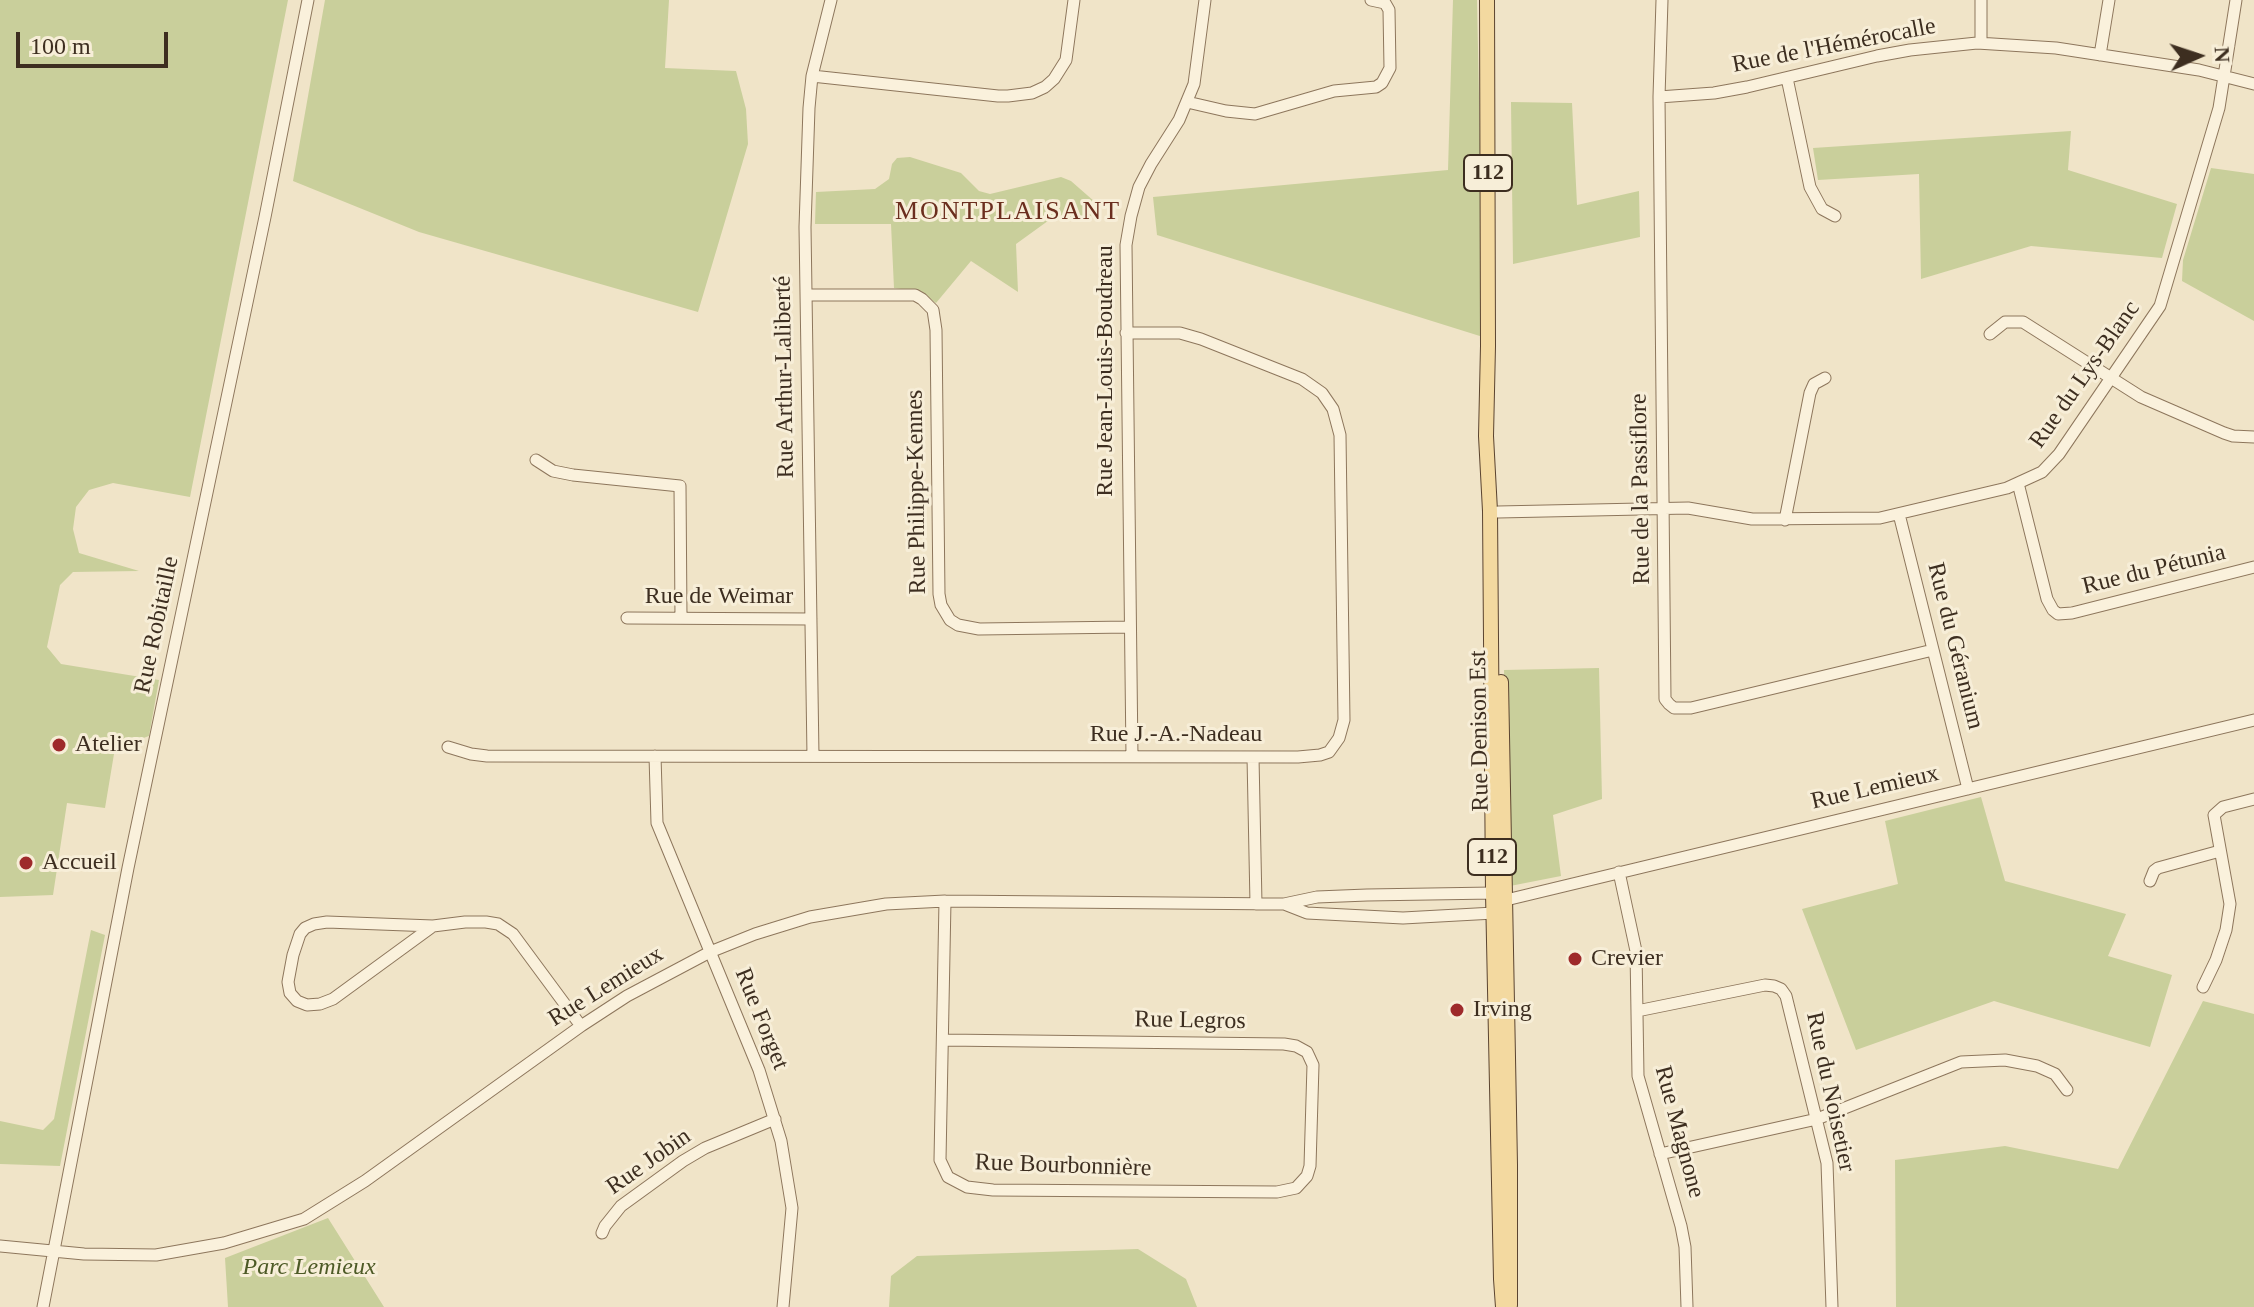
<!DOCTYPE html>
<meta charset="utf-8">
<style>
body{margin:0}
#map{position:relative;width:2254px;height:1307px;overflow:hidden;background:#f0e4c8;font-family:"Times New Roman",serif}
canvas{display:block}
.north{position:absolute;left:2158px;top:16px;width:80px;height:80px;-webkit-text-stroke:6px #f7eed8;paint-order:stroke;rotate:87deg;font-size:22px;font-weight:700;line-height:32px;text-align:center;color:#3d2e20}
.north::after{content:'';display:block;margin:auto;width:28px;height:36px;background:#3d2e20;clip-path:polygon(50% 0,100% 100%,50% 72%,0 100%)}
.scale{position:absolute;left:16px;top:32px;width:152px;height:36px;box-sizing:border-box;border:4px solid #3d2e20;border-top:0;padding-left:10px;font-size:24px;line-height:28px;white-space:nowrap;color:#3d2e20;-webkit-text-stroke:6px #f7eed8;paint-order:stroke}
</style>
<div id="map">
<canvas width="2254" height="1307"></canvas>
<div class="north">N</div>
<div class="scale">100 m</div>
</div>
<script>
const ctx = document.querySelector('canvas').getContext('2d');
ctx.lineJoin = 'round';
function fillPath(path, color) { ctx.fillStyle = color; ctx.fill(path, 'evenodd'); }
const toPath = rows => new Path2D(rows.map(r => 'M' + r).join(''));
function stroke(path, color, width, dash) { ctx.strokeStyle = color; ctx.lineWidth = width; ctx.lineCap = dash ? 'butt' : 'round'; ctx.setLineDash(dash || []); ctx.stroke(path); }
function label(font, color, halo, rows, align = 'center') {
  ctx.font = font + ' "Times New Roman",serif'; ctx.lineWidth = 6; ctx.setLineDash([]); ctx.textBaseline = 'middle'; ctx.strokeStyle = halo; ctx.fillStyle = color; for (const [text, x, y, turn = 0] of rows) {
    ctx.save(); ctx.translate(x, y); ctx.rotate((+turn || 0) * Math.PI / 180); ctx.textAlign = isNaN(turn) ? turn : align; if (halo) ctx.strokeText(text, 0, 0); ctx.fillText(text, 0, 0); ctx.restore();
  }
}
fillPath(toPath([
 [0,0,288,0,190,497,113,483,89,490,76,507,73,529,79,553,139,571,73,572,60,585,47,647,61,664,159,680,149,736,115,748,105,808,67,803,53,895,0,897],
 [325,0,669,0,665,68,736,71,746,109,748,144,698,312,419,232,293,181],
 [1453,0,1477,0,1486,436,1483,337,1157,235,1153,197,1448,170],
 [1511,102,1572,103,1577,205,1639,191,1640,237,1513,264],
 [2071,131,2068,170,2177,204,2162,258,2031,246,1921,279,1919,174,1818,180,1813,148],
 [910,157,961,173,979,191,990,194,1061,177,1071,181,1095,202,1098,216,1052,218,1016,244,1018,292,971,261,936,303,921,292,894,288,891,224,815,224,816,192,875,189,889,179,892,164,897,158],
 [2211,168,2254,174,2254,321,2182,281,2183,260],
 [1599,668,1602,799,1553,815,1561,876,1510,886,1504,670],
 [1981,797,2005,881,2126,914,2108,956,2172,975,2150,1047,1994,1001,1856,1050,1802,909,1898,884,1885,821],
 [91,930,105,935,60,1166,0,1164,0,1121,43,1130,54,1119],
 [2203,1001,2254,1014,2254,1307,1896,1307,1895,1160,2005,1146,2118,1169],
 [328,1218,384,1307,228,1307,225,1258],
 [1138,1249,1186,1279,1197,1307,889,1307,891,1276,917,1256]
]), '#c9cf9b');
const minor = toPath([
 [1662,0,1659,97,1665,699,1669,704,1674,708,1691,708,1933,650],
 [1981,43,1981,0],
 [2100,55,2109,0],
 [812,76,998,96,1008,96,1032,93,1045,87,1054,79,1066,60,1074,0],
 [1787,78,1810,187,1822,209,1835,216],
 [1659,97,1714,93,1747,87,1877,56,1910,50,1977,43,2056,48,2199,70,2254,84],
 [1187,102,1226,111,1255,114,1334,91,1376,87,1382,83,1390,68,1389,10,1385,3,1371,0],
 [806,295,915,295,922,299,933,310,936,330,939,594,941,605,950,620,958,625,979,629,1130,627],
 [1990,334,2005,322,2023,322,2141,397,2224,433,2233,436,2254,437],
 [536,460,553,471,573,475,680,486,681,618],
 [2018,483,2047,599,2053,610,2058,614,2072,613,2254,567],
 [1498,512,1688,508,1752,519,1880,518,2007,488,2042,472,2059,454,2160,306,2219,108,2236,0],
 [1899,514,1968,789],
 [1785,520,1810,393,1814,384,1825,378],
 [627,618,811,619],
 [448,747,471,754,487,756,1298,757,1320,755,1329,752,1339,738,1344,720,1340,435,1333,409,1322,393,1302,379,1201,339,1180,333,1126,333],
 [655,756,657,823,759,1070,781,1141,792,1208,783,1307],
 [813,756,805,227,809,108,812,76,831,0],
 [1132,757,1126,245,1131,216,1139,187,1151,164,1179,120,1194,84,1205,0],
 [1253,757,1256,904],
 [1619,872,1636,951,1638,1076,1681,1226,1685,1247,1687,1307],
 [2150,881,2154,871,2158,868,2220,851],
 [1284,904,1307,913,1403,918,1494,913,1506,900,2254,720],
 [433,926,333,999,320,1004,307,1005,297,1001,290,993,288,982,293,955,300,934,305,928,314,924,327,922,433,926,465,922,486,922,498,924,513,934,581,1026],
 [2203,987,2216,960,2226,930,2230,904,2214,815,2223,807,2254,799],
 [1637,1011,1765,985,1774,986,1781,989,1786,996,1827,1163,1832,1307],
 [944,1040,1284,1044,1296,1046,1307,1052,1313,1065,1310,1166,1307,1176,1296,1188,1277,1192,993,1190,967,1187,948,1177,940,1160,945,901],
 [1660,1154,1817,1119,1961,1062,2005,1060,2037,1066,2055,1074,2067,1090],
 [602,1233,605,1226,621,1206,683,1161,705,1148,775,1119],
 [0,1246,84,1254,156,1255,224,1243,304,1219,365,1181,581,1026,627,996,710,952,755,934,810,917,886,904,945,901,1284,904,1317,897,1367,895,1493,893,1497,895],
 [43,1307,128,868,265,217,308,0]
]);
const major = toPath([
 [1487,0,1488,346,1486,436,1490,511,1493,893,1501,1279,1503,1307],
 [1501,682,1510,1165,1510,1305]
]);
stroke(minor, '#8d765c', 13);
stroke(major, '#5b4430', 16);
stroke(minor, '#faf1dc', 11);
stroke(major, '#f3d9a0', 14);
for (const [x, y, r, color] of [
 [59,745,8,"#9e2a2b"],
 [26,863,8,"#9e2a2b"],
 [1575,959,8,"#9e2a2b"],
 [1457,1010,8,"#9e2a2b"]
]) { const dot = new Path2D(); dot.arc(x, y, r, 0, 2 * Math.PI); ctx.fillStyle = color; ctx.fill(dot); stroke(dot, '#f7eed8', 3); }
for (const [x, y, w] of [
 [1488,173,48],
 [1492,857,48]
]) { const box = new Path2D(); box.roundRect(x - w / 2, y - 18, w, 36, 6); ctx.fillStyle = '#f7eed8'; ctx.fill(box); stroke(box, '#3d2e20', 2); }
label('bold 22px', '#3d2e20', null, [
 ["112",1488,173],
 ["112",1492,857]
]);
label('24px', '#3d2e20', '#f7eed8', [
 ["Rue de l'Hémérocalle",1834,46,-11],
 ["Rue Jean-Louis-Boudreau",1106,371,-90],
 ["Rue du Lys-Blanc",2085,375,-55],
 ["Rue Arthur-Laliberté",785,377,-91],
 ["Rue de la Passiflore",1641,489,-91],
 ["Rue Philippe-Kennes",917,492,-91],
 ["Rue du Pétunia",2154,570,-14],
 ["Rue de Weimar",719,597],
 ["Rue Robitaille",157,625,-78],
 ["Rue du Géranium",1955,646,76],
 ["Rue Denison Est",1480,731,-91],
 ["Rue J.-A.-Nadeau",1176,735],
 ["Rue Lemieux",1875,788,-13],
 ["Rue Lemieux",606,987,-32],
 ["Rue Forget",761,1019,68],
 ["Rue Legros",1190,1021,1],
 ["Rue du Noisetier",1830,1092,78],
 ["Rue Magnone",1679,1132,75],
 ["Rue Jobin",649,1162,-35],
 ["Rue Bourbonnière",1063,1166,2]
]);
label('24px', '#3d2e20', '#f7eed8', [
 ["Atelier",75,745],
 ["Accueil",42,863],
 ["Crevier",1591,959],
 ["Irving",1473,1010]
], 'left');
label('italic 24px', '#4d5a26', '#f7eed8', [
 ["Parc Lemieux",309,1268]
]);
ctx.letterSpacing = '2px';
label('26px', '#6b2e1e', '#f7eed8', [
 ["MONTPLAISANT",1008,212]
]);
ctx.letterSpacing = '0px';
</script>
